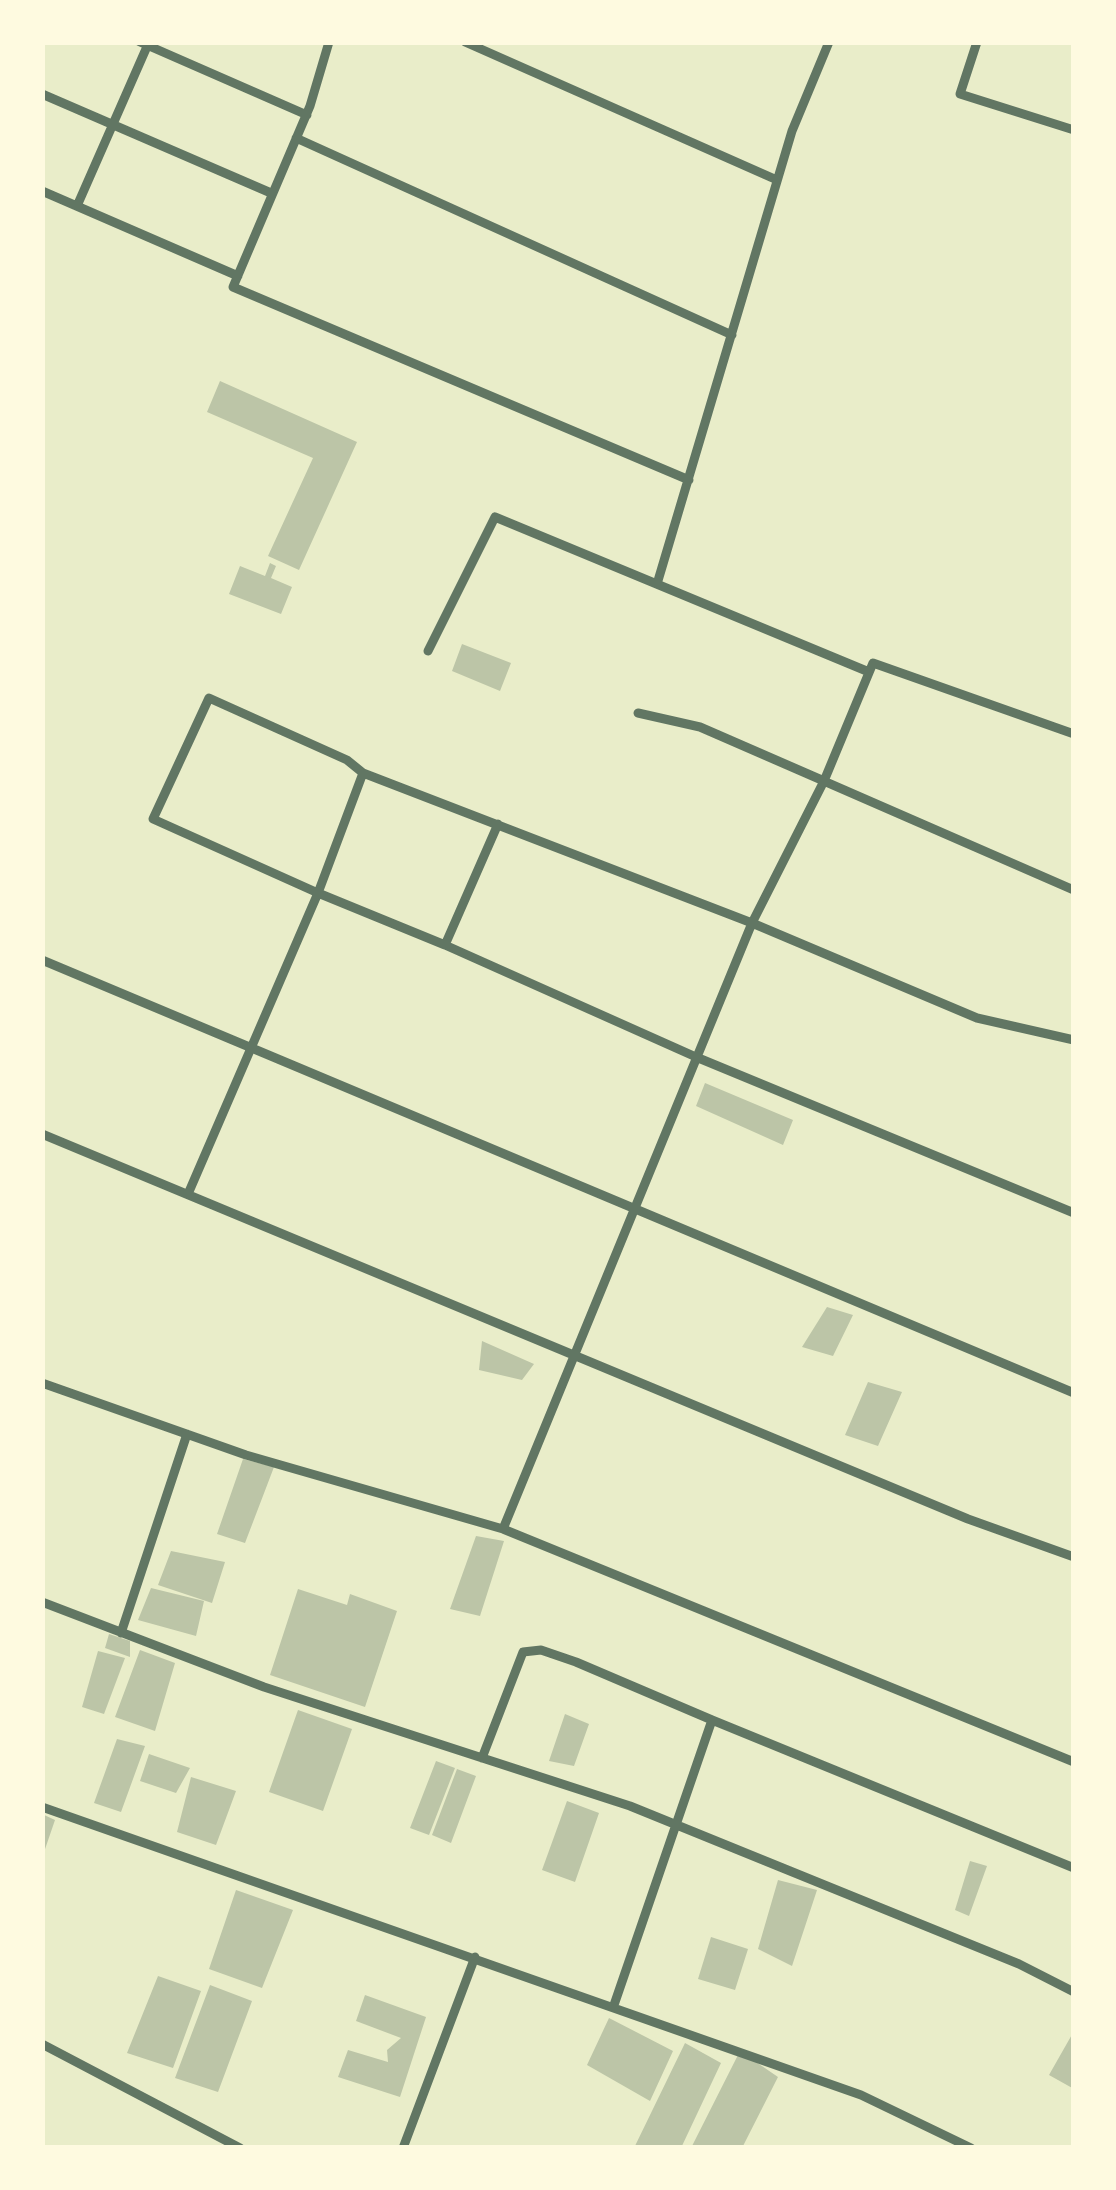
<!DOCTYPE html>
<style>
body{margin:0}
#map{position:relative;width:1116px;height:2190px;overflow:hidden;background:#e9edc9;font-family:Figtree,sans-serif}
canvas{display:block}
.frame{position:absolute;inset:0;border:45px solid #fefae0;pointer-events:none}
</style>
<div id="map">
<canvas width="1116" height="2190"></canvas>
<div class="frame"></div>
</div>
<script>
const ctx = document.querySelector('canvas').getContext('2d');
ctx.lineJoin = 'round';
function fillPath(path, color) { ctx.fillStyle = color; ctx.fill(path, 'evenodd'); }
const toPath = rows => new Path2D(rows.map(r => 'M' + r).join(''));
function stroke(path, color, width, dash) { ctx.strokeStyle = color; ctx.lineWidth = width; ctx.lineCap = dash ? 'butt' : 'round'; ctx.setLineDash(dash || []); ctx.stroke(path); }
fillPath(toPath([
 [220,381,357,442,299,570,268,556,313,458,207,412],
 [270,563,276,566,271,578,292,587,281,614,229,594,240,566,265,576],
 [462,644,511,663,500,691,452,671],
 [705,1083,793,1120,783,1145,696,1106],
 [827,1307,853,1315,833,1356,802,1347],
 [482,1341,534,1364,522,1380,479,1370],
 [868,1382,902,1392,878,1446,845,1435],
 [243,1459,274,1467,245,1543,217,1534],
 [476,1536,504,1541,480,1616,450,1609],
 [171,1551,225,1562,212,1603,158,1585],
 [151,1588,204,1601,196,1636,138,1620],
 [298,1589,347,1605,350,1594,397,1611,365,1707,270,1675],
 [109,1634,130,1641,130,1657,105,1648],
 [140,1650,175,1663,155,1731,115,1717],
 [98,1651,125,1658,104,1714,82,1707],
 [298,1710,352,1729,323,1811,269,1792],
 [565,1714,589,1724,574,1766,549,1761],
 [117,1739,145,1746,121,1812,94,1803],
 [149,1754,190,1768,176,1793,140,1781],
 [436,1761,455,1768,429,1835,410,1828],
 [457,1769,476,1776,451,1843,432,1835],
 [191,1777,236,1791,216,1845,177,1832],
 [567,1801,599,1813,575,1882,542,1870],
 [42,1814,55,1820,43,1855,42,1855],
 [970,1861,987,1866,969,1916,955,1910],
 [778,1880,817,1890,792,1966,758,1949],
 [236,1890,293,1910,262,1988,209,1969],
 [711,1937,748,1949,735,1990,698,1979],
 [158,1976,201,1991,173,2068,127,2053],
 [210,1985,252,2001,218,2092,175,2078],
 [365,1995,426,2017,400,2097,338,2077,348,2050,388,2062,387,2050,401,2038,356,2021],
 [609,2018,673,2051,650,2101,587,2065],
 [1074,2031,1074,2089,1049,2075],
 [685,2043,721,2063,681,2148,634,2148],
 [740,2051,778,2077,742,2148,691,2148]
]), '#bcc5a7');
stroke(toPath([
 [140,42,307,115],
 [329,42,310,106,233,287,689,480],
 [465,42,777,180],
 [977,42,960,94,1074,130],
 [42,94,271,193],
 [296,138,732,335],
 [42,191,238,276],
 [77,206,149,42],
 [657,584,792,131,829,42],
 [428,651,495,517,869,672],
 [638,713,700,727,824,781,873,663,1074,734],
 [363,773,752,923,824,781,1074,890],
 [445,945,498,824],
 [42,960,1074,1393],
 [42,1134,968,1519,1074,1557],
 [188,1194,318,893,363,773,347,760,209,698,153,819,318,893,445,945,696,1057,1074,1213],
 [42,1383,246,1455,503,1529,1074,1762],
 [503,1529,752,923,977,1018,1074,1040],
 [42,1602,264,1687,630,1806,1019,1964,1074,1992],
 [121,1633,187,1434],
 [482,1758,523,1652,541,1650,576,1662,712,1720],
 [42,1807,861,2095,971,2148],
 [614,2005,712,1720,1074,1868],
 [42,2044,240,2148],
 [403,2148,475,1957]
]), '#617663', 9);
</script>
